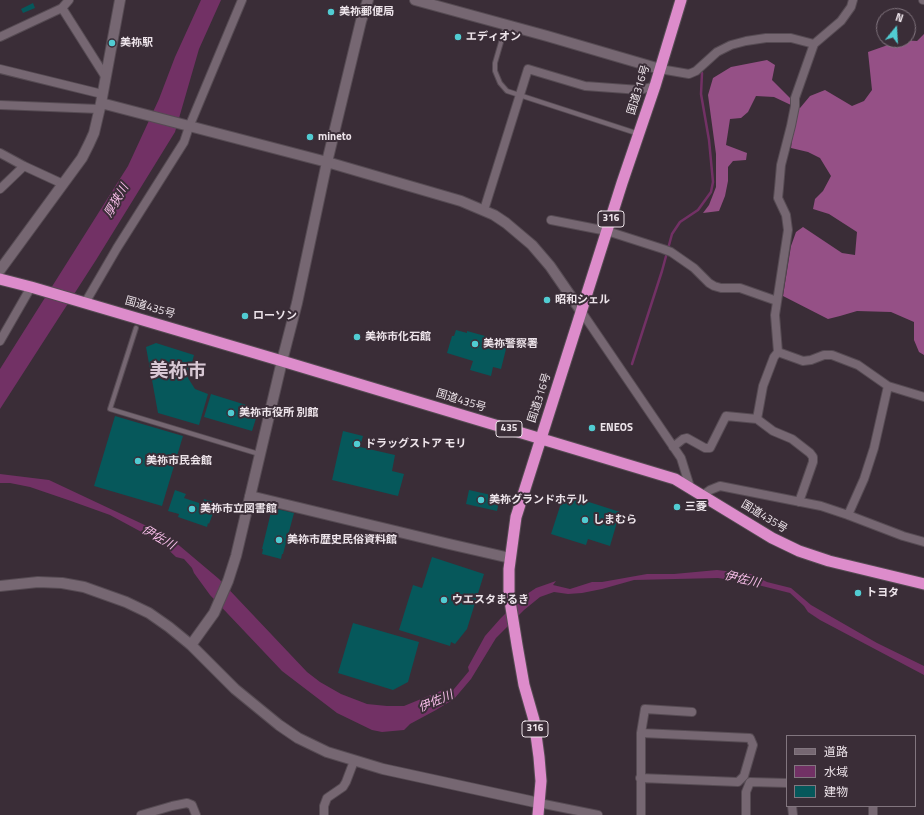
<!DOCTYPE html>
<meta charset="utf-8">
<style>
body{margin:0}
#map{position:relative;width:924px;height:815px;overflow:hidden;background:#3a2d37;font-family:"Titillium Web","Noto Sans JP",sans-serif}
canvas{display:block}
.legend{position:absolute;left:786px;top:735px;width:130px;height:72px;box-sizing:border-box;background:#3a2d37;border:1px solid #82767f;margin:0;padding:5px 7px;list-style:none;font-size:12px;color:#ede4ea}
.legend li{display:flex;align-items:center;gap:8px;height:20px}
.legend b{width:20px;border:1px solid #82767f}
.north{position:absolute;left:876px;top:8px;width:40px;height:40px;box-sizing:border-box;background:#3a2d37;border:1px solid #82767f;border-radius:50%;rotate:18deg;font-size:11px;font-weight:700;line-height:16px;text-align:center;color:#ede4ea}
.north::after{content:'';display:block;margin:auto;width:14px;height:18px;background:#51ccd2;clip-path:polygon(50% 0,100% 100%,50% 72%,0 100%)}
</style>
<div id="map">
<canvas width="924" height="815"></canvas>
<ul class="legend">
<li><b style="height:5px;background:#766772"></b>道路</li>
<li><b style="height:11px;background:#723165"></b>水域</li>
<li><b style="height:11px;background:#06585b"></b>建物</li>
</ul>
<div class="north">N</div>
</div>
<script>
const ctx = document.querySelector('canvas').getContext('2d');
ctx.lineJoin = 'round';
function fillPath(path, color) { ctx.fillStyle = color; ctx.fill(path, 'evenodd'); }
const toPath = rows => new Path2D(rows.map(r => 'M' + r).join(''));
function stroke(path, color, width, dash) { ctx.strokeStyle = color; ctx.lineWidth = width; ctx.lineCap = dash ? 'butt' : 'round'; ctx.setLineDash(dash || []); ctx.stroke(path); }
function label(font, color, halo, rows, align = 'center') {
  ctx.font = font + ' "Titillium Web","Noto Sans JP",sans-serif'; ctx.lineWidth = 4; ctx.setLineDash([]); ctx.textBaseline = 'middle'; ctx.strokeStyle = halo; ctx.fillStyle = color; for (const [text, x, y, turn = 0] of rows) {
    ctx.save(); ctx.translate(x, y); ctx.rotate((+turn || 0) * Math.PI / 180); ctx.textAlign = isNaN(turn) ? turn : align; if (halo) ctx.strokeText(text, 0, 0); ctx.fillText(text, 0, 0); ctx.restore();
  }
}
fillPath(toPath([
 [924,34,924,355,919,352,914,340,914,322,891,312,857,311,840,316,828,319,783,296,791,246,796,232,803,227,842,253,855,255,857,232,829,214,813,209,815,199,823,191,831,176,820,158,808,152,791,148,795,118,791,105,774,97,756,96,748,112,741,118,730,119,726,145,747,153,746,160,733,161,728,167,728,181,725,196,719,211,703,213,709,205,716,187,716,154,708,95,713,78,731,67,767,60,775,65,772,80,800,108,810,96,825,90,852,106,864,101,872,90,868,52,902,40,917,41]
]), '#955086');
fillPath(toPath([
 [201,0,221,0,199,49,175,132,96,260,0,409,0,369,128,166,159,99,175,57],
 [0,474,49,480,168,536,219,579,307,672,320,682,341,694,367,704,387,706,404,706,443,690,449,695,469,671,468,667,485,636,500,619,521,598,536,588,556,581,553,585,570,589,592,582,602,582,647,574,674,574,717,570,751,574,767,582,791,588,811,605,877,643,924,666,924,675,820,620,808,612,804,606,790,593,750,583,718,578,634,580,602,589,582,593,568,594,554,592,540,597,524,610,496,638,471,679,454,699,436,710,410,724,404,730,382,732,372,730,337,713,282,671,210,595,194,573,192,568,184,559,176,557,160,542,110,515,71,501,30,487,10,483,0,483]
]), '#723165');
stroke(toPath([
 [632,364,662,271,672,234,680,222,698,210,711,192,713,182,709,140,701,94,702,73]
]), '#723165', 2.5);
fillPath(toPath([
 [33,3,35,8,23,13,21,9],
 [456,330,467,333,467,331,496,339,495,341,507,345,501,369,493,367,491,376,470,370,473,361,447,353,452,336,454,336],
 [156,343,194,355,188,378,195,389,208,394,199,425,158,413,146,347],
 [211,394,259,409,252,431,204,417],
 [115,416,183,436,162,506,94,486],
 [343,431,363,436,360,447,395,455,392,471,404,474,398,496,332,480],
 [175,490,186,494,184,498,202,504,204,499,214,502,213,507,215,508,209,524,208,523,207,527,178,517,179,514,168,511],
 [469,490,500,497,497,511,466,504],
 [564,494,620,512,610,546,588,539,586,545,551,534],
 [272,508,294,513,283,554,282,554,281,559,262,554,263,549,262,549],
 [432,557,484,574,467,629,455,644,451,642,450,646,399,630,413,585,422,588],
 [353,623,419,642,408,682,393,690,338,673]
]), '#06585b');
const service = toPath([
 [506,25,495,63,495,71,500,83,507,91,639,134],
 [136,328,110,409,259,454]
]);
const minor = toPath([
 [923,0,924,0],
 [62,8,105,76],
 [0,37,62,8,69,0],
 [0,69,102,94],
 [660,69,689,74,696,71,717,52,731,45,746,41,766,38,791,38,814,44],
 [0,105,99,109],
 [0,153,24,166,63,184],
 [0,189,24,166],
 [484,210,528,69,585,86,640,90,655,86],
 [551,220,607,231,663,249,671,252,694,268,709,283,714,286,721,288,740,288,777,301],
 [85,303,117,248,184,142,189,127,242,0],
 [581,311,681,458,690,487],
 [0,341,31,287],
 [778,352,803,361,811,360,824,355,832,355,858,365,888,386,924,397],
 [757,419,773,431,792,439,810,453,813,457,813,462,799,502],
 [673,447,683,439,687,438,705,448,710,448,726,416,757,419,763,386,774,357,778,352,775,315,788,230,786,215,778,198,779,188,781,165,791,126,795,106,795,98,814,44,841,21,851,7,853,0],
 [703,495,710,490,720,486,821,506,848,515,903,536,924,542],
 [848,515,864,479,874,448,888,386],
 [640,778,738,782,744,776,753,745,750,738,641,733],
 [539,803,598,815],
 [792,806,793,815],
 [873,806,873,815],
 [141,815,172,806,187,803,192,805,196,815],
 [324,815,324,806,327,798,343,787,346,782,354,761],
 [641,815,641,733,645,709,692,712],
 [746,815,746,792,750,782,787,783]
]);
const tertiary = toPath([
 [415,0,547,36,660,69],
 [101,103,327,162,461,201,494,215,506,223,532,245,550,266,581,311],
 [0,270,82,158,89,144,94,133,101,103,120,0],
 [250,496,449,544,510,558],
 [0,586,38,582,62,583,84,587,126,602,149,613,169,627,191,645,235,689,279,725,298,738,327,752,383,769,539,803],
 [191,645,214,613,228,581,236,556,282,361,297,303,327,162,361,21,368,0]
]);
const trunk = toPath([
 [0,279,31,287,282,361,675,479,772,538,799,551,829,561,924,584],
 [538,815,541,781,539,757,534,720,524,685,517,645,509,595,509,569,516,517,622,183,655,86,681,0]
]);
stroke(service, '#564b53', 6);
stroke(minor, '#564b53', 10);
stroke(tertiary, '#564b53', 12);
stroke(trunk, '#564b53', 13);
stroke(service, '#766772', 4);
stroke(minor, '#766772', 8);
stroke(tertiary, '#766772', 10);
stroke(trunk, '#dd8ccb', 11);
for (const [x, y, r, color] of [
 [331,12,4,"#51ccd2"],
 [458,37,4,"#51ccd2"],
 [112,43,4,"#51ccd2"],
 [310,137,4,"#51ccd2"],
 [547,300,4,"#51ccd2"],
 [245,316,4,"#51ccd2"],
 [357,337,4,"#51ccd2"],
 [475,344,4,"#51ccd2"],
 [231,413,4,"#51ccd2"],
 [592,428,4,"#51ccd2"],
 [357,444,4,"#51ccd2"],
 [138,461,4,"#51ccd2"],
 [481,500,4,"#51ccd2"],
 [677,507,4,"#51ccd2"],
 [192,509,4,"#51ccd2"],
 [585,520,4,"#51ccd2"],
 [279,540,4,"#51ccd2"],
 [858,593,4,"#51ccd2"],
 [444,600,4,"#51ccd2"]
]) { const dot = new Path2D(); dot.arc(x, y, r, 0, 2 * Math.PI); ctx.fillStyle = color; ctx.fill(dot); stroke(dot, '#3a2d37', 1.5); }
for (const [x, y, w] of [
 [611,219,26],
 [509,429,26],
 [535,729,26]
]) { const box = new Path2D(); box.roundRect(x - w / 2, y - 8, w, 16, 3); ctx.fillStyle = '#3a2d37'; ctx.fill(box); stroke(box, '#ede4ea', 1); }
label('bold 10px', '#ede4ea', null, [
 ["316",611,219],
 ["435",509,429],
 ["316",535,729]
]);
label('bold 11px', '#ede4ea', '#3a2d37', [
 ["美祢郵便局",339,12],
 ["エディオン",466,37],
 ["美祢駅",120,43],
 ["mineto",318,137],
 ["昭和シェル",555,300],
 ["ローソン",253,316],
 ["美袮市化石館",365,337],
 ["美祢警察署",483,344],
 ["美祢市役所 別館",239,413],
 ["ENEOS",600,428],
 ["ドラッグストア モリ",365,444],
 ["美祢市民会館",146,461],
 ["美祢グランドホテル",489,500],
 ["三菱",685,507],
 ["美祢市立図書館",200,509],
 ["しまむら",593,520],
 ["美袮市歴史民俗資料館",287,540],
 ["トヨタ",866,593],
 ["ウエスタまるき",452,600]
], 'left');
label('11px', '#ede4ea', '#3a2d37', [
 ["国道316号",639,90,-73],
 ["国道435号",150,308,16],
 ["国道316号",540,398,-72],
 ["国道435号",461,401,17],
 ["国道435号",764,517,31]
]);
label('italic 12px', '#f8bee9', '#3a2d37', [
 ["厚狭川",117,201,-60],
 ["伊佐川",158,538,30],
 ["伊佐川",742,580,13],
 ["伊佐川",436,702,-23]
]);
label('bold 19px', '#d8c8d4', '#3a2d37', [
 ["美祢市",178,372]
]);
</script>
